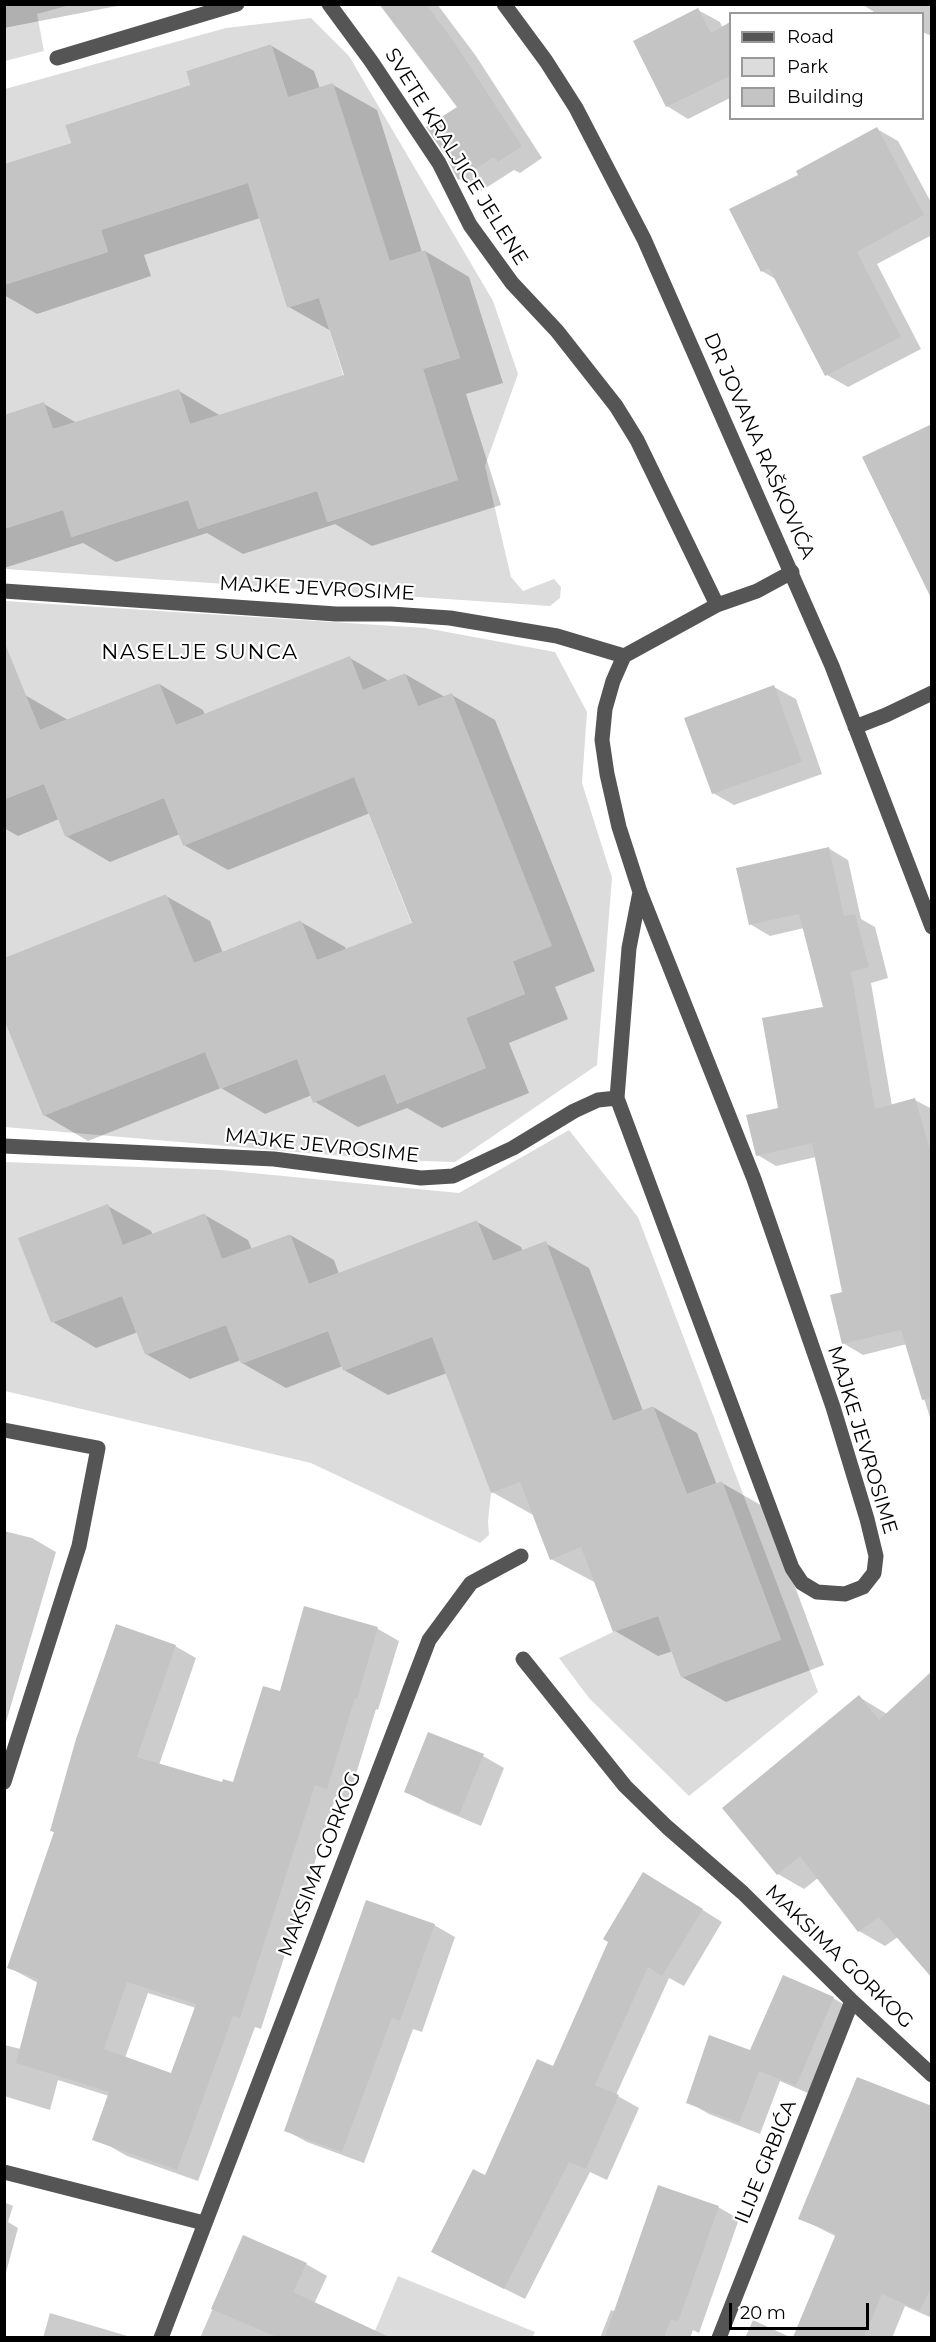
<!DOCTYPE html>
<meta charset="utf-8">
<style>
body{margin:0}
#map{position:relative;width:936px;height:2342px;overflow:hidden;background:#fff;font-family:Montserrat,sans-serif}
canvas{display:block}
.frame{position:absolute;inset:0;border:6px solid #000;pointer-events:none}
.legend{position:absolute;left:729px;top:12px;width:195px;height:108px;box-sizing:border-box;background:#fff;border:2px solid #999;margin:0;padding:8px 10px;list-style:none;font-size:18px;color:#000}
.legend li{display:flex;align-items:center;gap:12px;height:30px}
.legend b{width:30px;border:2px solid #999}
.scale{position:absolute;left:729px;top:2303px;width:140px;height:27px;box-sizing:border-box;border:3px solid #000;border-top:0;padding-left:8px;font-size:18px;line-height:21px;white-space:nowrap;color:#000;-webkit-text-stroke:4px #fff;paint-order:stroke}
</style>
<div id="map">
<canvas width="936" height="2342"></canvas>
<div class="frame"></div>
<ul class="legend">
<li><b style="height:8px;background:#555"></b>Road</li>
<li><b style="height:16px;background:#dcdcdc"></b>Park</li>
<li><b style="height:16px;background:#c4c4c4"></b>Building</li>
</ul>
<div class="scale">20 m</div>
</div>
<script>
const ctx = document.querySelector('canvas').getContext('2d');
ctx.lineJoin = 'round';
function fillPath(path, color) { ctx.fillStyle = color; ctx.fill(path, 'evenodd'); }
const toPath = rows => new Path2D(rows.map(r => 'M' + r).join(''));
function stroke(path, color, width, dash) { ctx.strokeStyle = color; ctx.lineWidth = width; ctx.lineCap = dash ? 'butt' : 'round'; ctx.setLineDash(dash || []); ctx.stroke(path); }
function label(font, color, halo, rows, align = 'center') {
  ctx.font = font + ' Montserrat,sans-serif'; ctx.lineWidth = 4.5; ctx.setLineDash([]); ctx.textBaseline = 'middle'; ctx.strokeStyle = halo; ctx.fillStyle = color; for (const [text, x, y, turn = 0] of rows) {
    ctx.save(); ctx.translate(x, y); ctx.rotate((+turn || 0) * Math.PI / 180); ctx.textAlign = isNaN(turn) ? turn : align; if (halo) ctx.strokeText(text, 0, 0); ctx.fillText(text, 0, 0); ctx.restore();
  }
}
fillPath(toPath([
 [5,4,70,4,70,5,37,14,44,51,5,61],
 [311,18,349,56,493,301,518,374,485,466,511,577,523,591,554,579,561,587,560,598,550,606,5,569,4,529,63,510,72,537,188,500,198,529,317,491,328,522,458,480,423,369,460,358,425,250,390,261,288,97,271,44,186,71,190,85,65,125,71,143,5,164,5,89,226,28],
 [248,183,287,308,319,298,353,405,314,385,190,424,179,390,53,429,5,415,4,285,108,252,101,230],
 [5,601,425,628,555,652,587,712,582,783,612,878,597,1065,455,1162,390,1160,5,1127,4,1020,43,1116,205,1052,220,1089,297,1059,313,1102,385,1074,397,1104,486,1068,466,1018,525,994,405,673,363,690,350,657,176,725,159,683,40,730,25,694,5,702],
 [354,777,421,947,317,960,301,920,194,963,166,894,5,958,5,799,44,784,65,837,164,798,183,846],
 [569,1130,638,1217,818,1692,689,1796,589,1698,559,1658,613,1632,658,1616,681,1678,781,1639,722,1481,687,1494,653,1406,613,1421,545,1242,493,1261,477,1220,309,1284,290,1234,222,1259,205,1213,123,1245,19,1238,51,1323,122,1296,145,1355,226,1325,241,1364,328,1331,343,1371,455,1328,491,1493,488,1521,489,1535,480,1543,311,1463,5,1391,5,1162,221,1170,459,1193],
 [398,2276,535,2332,532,2338,372,2338]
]), '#dcdcdc');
fillPath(toPath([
 [4,4,127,4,4,28],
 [381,4,437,4,476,56,542,158,520,173,514,170,481,191,459,179,459,108],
 [862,4,932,4,932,36,922,32,922,14,877,14],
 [698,10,720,22,730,44,730,98,688,119,667,106],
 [270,45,314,71,320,89,333,85,377,110,422,252,425,251,469,277,503,383,466,394,501,505,372,546,335,524,243,554,207,533,116,562,83,543,4,568,4,417,44,404,77,423,179,391,221,416,345,376,331,331,289,307,260,218,144,255,151,276,37,314,4,295,4,166,73,144],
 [877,129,898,141,932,204,932,235,877,264,921,349,848,387,827,375,777,280,762,271,809,171],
 [350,658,389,681,405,674,445,697,452,695,495,720,595,971,555,987,568,1019,509,1043,529,1093,442,1128,407,1108,358,1127,315,1102,312,1095,265,1114,221,1088,88,1141,44,1115,166,896,210,921,223,953,301,922,345,947,346,950,413,924,370,813,228,870,184,845,180,834,110,862,66,836,59,819,18,836,4,828,4,703,25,695,68,720,159,684,203,710,205,715],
 [774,687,796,699,822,774,734,805,713,793],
 [828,848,848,860,861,919,875,927,888,978,871,983,892,1106,915,1100,932,1109,932,1424,907,1344,863,1355,843,1343,844,1293,816,1157,776,1166,756,1154,779,1109,825,1008,804,928,770,936,750,924],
 [108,1206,151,1231,153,1235,205,1215,248,1240,252,1250,290,1235,334,1260,339,1274,477,1222,521,1247,523,1251,545,1243,589,1268,643,1411,653,1407,697,1433,717,1485,722,1483,766,1508,824,1665,726,1702,682,1677,673,1651,658,1656,615,1631,596,1583,551,1559,535,1516,492,1492,447,1373,388,1395,344,1370,343,1366,286,1388,242,1363,241,1360,190,1379,146,1354,138,1332,96,1348,53,1322],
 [4,1531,32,1538,56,1552,4,1729],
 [305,1608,378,1629,399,1641,378,1710,376,1709,348,1800,336,1796,261,2029,255,2027,198,2181,127,2156,106,2144,109,2096,58,2080,50,2110,4,2096,4,2045,21,2049,38,1983,8,1967,175,1646,196,1658,159,1765,223,1784,234,1784,281,1693],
 [148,1993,196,2008,171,2075,125,2058],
 [859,1697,887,1714,898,1937,885,1946,859,1931,818,1878,804,1889,778,1874],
 [483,1756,504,1768,481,1826,427,1803,405,1791],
 [664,1886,722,1922,684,1986,669,1978,616,2095,639,2108,607,2180,590,2172,525,2299,453,2263,485,2177],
 [434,1925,455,1937,422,2032,413,2029,364,2163,307,2142,285,2130],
 [833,1998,855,2011,817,2097,780,2081,760,2134,709,2114,688,2102,751,2052],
 [932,2166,932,2318,905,2306,892,2338,794,2338,837,2237,800,2218],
 [4,2202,13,2206,8,2222,18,2228,4,2280],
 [718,2207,739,2219,699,2333,693,2330,690,2338,600,2338,611,2310,616,2312],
 [244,2237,306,2264,327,2276,314,2304,381,2338,200,2338],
 [50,2313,134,2338,43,2338],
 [753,2320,792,2338,745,2338]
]), '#0003');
fillPath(toPath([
 [379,4,426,4,454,42,522,146,498,162,494,157,458,180,447,158,426,127,457,107],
 [698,8,711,33,730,22,730,76,666,107,633,41],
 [271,44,288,97,333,83,390,261,425,250,460,358,423,369,458,480,327,522,317,491,198,529,188,500,71,537,63,510,4,529,4,415,44,402,53,429,179,389,190,424,344,375,319,298,287,308,248,183,101,230,108,252,4,285,4,164,71,143,65,125,190,85,186,71],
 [877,127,924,215,857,252,901,337,825,376,769,268,761,272,729,209,798,175,796,171],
 [932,424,932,600,862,457],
 [6,646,40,730,159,683,176,725,350,656,363,690,405,673,418,706,452,693,552,946,512,962,525,994,466,1018,486,1068,397,1104,385,1074,313,1103,297,1059,220,1089,205,1052,43,1116,4,1020,4,958,166,894,194,963,301,920,317,960,412,923,354,777,183,846,164,798,65,837,44,784,4,799,4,647],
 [774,685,802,762,712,794,684,718],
 [829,847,844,916,855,914,869,967,851,972,875,1109,915,1098,932,1157,932,1398,922,1400,901,1330,842,1344,830,1295,842,1292,812,1143,756,1156,746,1115,778,1108,762,1018,823,1007,799,914,749,925,736,868],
 [108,1204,123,1245,205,1213,222,1259,290,1234,309,1284,477,1220,493,1261,546,1241,613,1421,653,1406,687,1494,722,1481,781,1640,681,1678,658,1616,613,1632,581,1547,550,1560,520,1482,491,1493,432,1337,343,1371,328,1331,241,1364,226,1325,145,1355,122,1296,51,1323,18,1238],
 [304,1606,378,1627,357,1699,355,1698,327,1789,315,1785,240,2018,233,2016,177,2170,92,2140,109,2092,16,2063,38,1979,7,1968,54,1832,50,1831,76,1739,116,1624,176,1645,137,1757,222,1782,223,1779,233,1782,263,1686,280,1691],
 [127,1982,196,2004,171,2073,104,2049],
 [932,1671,932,1978,879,1917,858,1932,800,1856,777,1875,722,1808,859,1695,879,1720],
 [428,1732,484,1754,459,1815,404,1792],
 [643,1872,703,1909,662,1976,648,1967,595,2085,619,2095,586,2169,569,2162,504,2289,431,2252,473,2169,485,2175,537,2059,553,2066,608,1942,603,1939],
 [366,1900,435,1924,400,2021,392,2018,342,2152,284,2131],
 [783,1975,834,1997,796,2086,759,2071,739,2123,686,2103,709,2035,750,2050],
 [857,2077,932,2106,932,2285,920,2311,882,2294,864,2337,793,2337,836,2234,798,2219],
 [658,2185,719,2206,678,2322,671,2319,664,2337,605,2337],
 [243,2235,307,2263,293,2292,389,2337,277,2337,211,2309]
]), '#c4c4c4');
stroke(toPath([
 [329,4,371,61,439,163,470,225,512,283,557,331,616,406,637,440,717,605],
 [504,4,546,61,576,108,644,239,832,666,932,927],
 [57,58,237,4],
 [4,591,336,614,391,614,450,618,557,636,624,656],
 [855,727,886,715,932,693],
 [640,892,629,948,617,1098,792,1568,802,1583,817,1592,845,1594,863,1587,874,1573,876,1556,867,1519,833,1407,754,1179,640,892,619,827,607,774,602,740,605,709,613,681,624,656,717,605,757,591,792,572],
 [4,1146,274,1159,421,1178,453,1176,513,1148,574,1111,598,1100,617,1098],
 [4,1430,98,1448,79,1546,4,1782],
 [523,1659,625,1786,667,1827,743,1893,852,2001,932,2075],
 [4,2172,204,2223],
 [161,2338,429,1640,471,1583,521,1556],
 [719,2338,852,2001]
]), '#555', 15);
label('20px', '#000', '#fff', [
 ["SVETE KRALJICE JELENE",456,157,58],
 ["DR JOVANA RAŠKOVIĆA",759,446,66],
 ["MAJKE JEVROSIME",317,589,3],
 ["MAJKE JEVROSIME",322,1146,6],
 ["MAJKE JEVROSIME",862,1440,73],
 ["MAKSIMA GORKOG",320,1864,-69],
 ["MAKSIMA GORKOG",839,1957,44],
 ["ILIJE GRBIĆA",766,2162,-68]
]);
ctx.letterSpacing = '1.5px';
label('21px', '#000', '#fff', [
 ["NASELJE SUNCA",200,653]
]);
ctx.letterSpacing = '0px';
</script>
